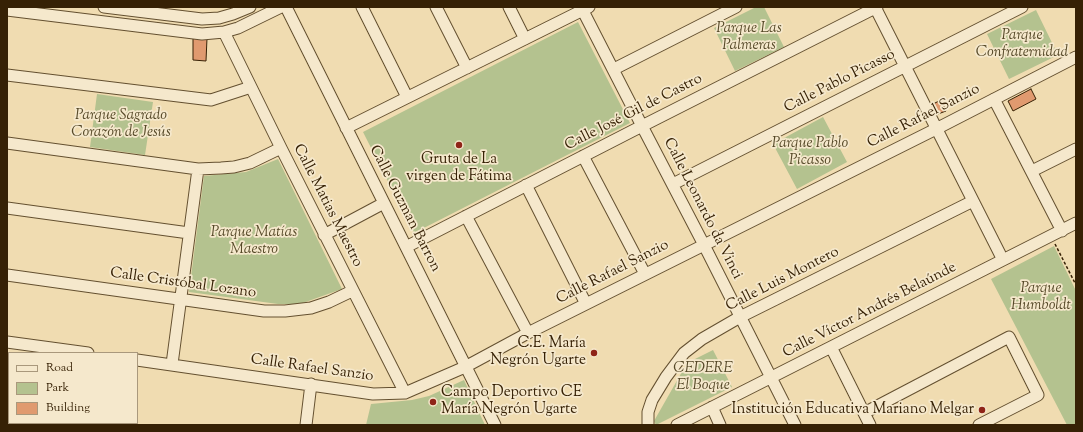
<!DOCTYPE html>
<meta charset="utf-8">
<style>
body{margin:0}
#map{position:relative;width:1083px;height:432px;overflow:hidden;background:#f0dcb1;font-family:"Sorts Mill Goudy",serif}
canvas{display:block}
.frame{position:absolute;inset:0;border:8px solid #362105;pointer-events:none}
.legend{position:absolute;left:8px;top:352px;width:130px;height:72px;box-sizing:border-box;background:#f5e8cc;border:1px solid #a9987c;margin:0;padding:5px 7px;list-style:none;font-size:12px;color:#362105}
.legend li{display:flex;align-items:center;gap:8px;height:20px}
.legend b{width:20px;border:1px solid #a9987c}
</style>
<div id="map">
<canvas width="1083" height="432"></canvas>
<div class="frame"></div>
<ul class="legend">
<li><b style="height:5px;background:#f5e8cc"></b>Road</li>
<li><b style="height:11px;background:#b4c28f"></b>Park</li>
<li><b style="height:11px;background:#e09a6f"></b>Building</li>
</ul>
</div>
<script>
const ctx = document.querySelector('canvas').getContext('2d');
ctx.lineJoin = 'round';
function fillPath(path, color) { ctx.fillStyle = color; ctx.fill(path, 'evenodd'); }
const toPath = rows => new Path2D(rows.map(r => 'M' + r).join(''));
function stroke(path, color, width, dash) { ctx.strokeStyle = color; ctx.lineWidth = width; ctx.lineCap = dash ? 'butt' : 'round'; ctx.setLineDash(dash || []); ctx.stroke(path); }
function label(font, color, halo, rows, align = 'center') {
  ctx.font = font + ' "Sorts Mill Goudy",serif'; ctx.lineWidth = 3.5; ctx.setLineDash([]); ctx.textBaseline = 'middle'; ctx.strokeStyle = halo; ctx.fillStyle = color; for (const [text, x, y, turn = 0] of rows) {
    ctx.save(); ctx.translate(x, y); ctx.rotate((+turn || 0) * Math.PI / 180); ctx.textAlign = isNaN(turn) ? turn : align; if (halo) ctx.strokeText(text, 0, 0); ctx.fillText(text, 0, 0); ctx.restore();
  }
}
fillPath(toPath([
 [756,7,764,7,784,47,735,71,714,28],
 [1036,10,1058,55,1009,79,987,34],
 [578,22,630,123,414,233,363,132],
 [97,94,153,102,145,155,90,147],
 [823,117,847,162,797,189,773,144],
 [278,159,342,289,300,304,278,304,189,292,204,176,246,172],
 [1054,246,1076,291,1076,425,1067,425,991,279],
 [713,350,732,387,656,425,654,421,687,363],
 [464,380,485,425,366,425,371,404,412,400,429,396]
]), '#b4c28f');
const building = toPath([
 [193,37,207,38,206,61,193,60,193,37],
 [1031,89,1036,99,1013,111,1008,101,1031,89],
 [941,100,946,111,938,114,933,104,941,100]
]);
fillPath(building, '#e09a6f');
stroke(building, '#362105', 1);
const minor = toPath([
 [104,7,202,19,219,18,233,14,250,7],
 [286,7,495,425],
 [362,7,407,97],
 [436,7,467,68],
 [509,7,525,39],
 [581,7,642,126,704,245,795,425],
 [875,7,1003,260],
 [7,10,202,34,224,32,238,28,281,7],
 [224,32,281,148,405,393],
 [614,69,736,7],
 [7,75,211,100,251,87],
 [994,99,1062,231],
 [346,128,589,7],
 [7,143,198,169,221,168,234,167,250,163,281,148],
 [583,156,645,274],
 [1032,171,1076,149],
 [673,184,1022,7],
 [526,185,586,304],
 [7,208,189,233],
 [466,216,528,333],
 [324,235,384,203],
 [406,247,642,126,877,7],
 [7,275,264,311,285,311,311,308,329,302,352,291],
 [7,342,88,353],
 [831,347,870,425],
 [137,360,373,394,405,393,465,367,528,333,936,129,1076,57],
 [172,364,198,169],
 [712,407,720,425],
 [7,413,9,414],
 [864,413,1009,337,1038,395,979,425],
 [77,423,92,425],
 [21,425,21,423],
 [306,425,311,384],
 [648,425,648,412,652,400,666,377,684,353,702,339,740,317,973,201],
 [677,425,1076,223]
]);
stroke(minor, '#645030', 13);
stroke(toPath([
 [1055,244,1076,285]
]), '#362105', 1.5, [3, 2]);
stroke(minor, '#f5e8cc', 11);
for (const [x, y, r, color] of [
 [459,145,4,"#8f2418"],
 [594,353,4,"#8f2418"],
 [433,402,4,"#8f2418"],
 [982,410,4,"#8f2418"]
]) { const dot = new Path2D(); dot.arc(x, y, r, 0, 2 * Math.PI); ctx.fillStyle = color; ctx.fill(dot); stroke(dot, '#f5e8cc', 1.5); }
label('italic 15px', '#564928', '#f5e8cc', [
 ["Parque Las",749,29],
 ["Palmeras",749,46],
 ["Parque",1022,36],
 ["Confraternidad",1022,53],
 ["Parque Sagrado",121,116],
 ["Corazón de Jesús",121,133],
 ["Parque Pablo",810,144],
 ["Picasso",810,161],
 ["Parque Matías",254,233],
 ["Maestro",254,250],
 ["Parque",1041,289],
 ["Humboldt",1041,306],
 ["CEDERE",703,369],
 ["El Boque",703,386]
]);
label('15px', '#362105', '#f5e8cc', [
 ["Calle Pablo Picasso",840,82,-27],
 ["Calle José Gil de Castro",634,113,-27],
 ["Calle Rafael Sanzio",924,117,-27],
 ["Calle Matias Maestro",327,206,63],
 ["Calle Guzman Barron",404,209,63],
 ["Calle Leonardo da Vinci",702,209,63],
 ["Calle Rafael Sanzio",613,273,-27],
 ["Calle Luis Montero",783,280,-27],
 ["Calle Cristóbal Lozano",183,284,8],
 ["Calle Víctor Andrés Belaúnde",870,311,-27],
 ["Calle Rafael Sanzio",312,369,8]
]);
label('15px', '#362105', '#f5e8cc', [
 ["Gruta de La",459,160,"center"],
 ["virgen de Fátima",459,177,"center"],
 ["C.E. María",586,344],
 ["Negrón Ugarte",586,361],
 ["Campo Deportivo CE",441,393,"left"],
 ["María Negrón Ugarte",441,410,"left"],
 ["Institución Educativa Mariano Melgar",974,410]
], 'right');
</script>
